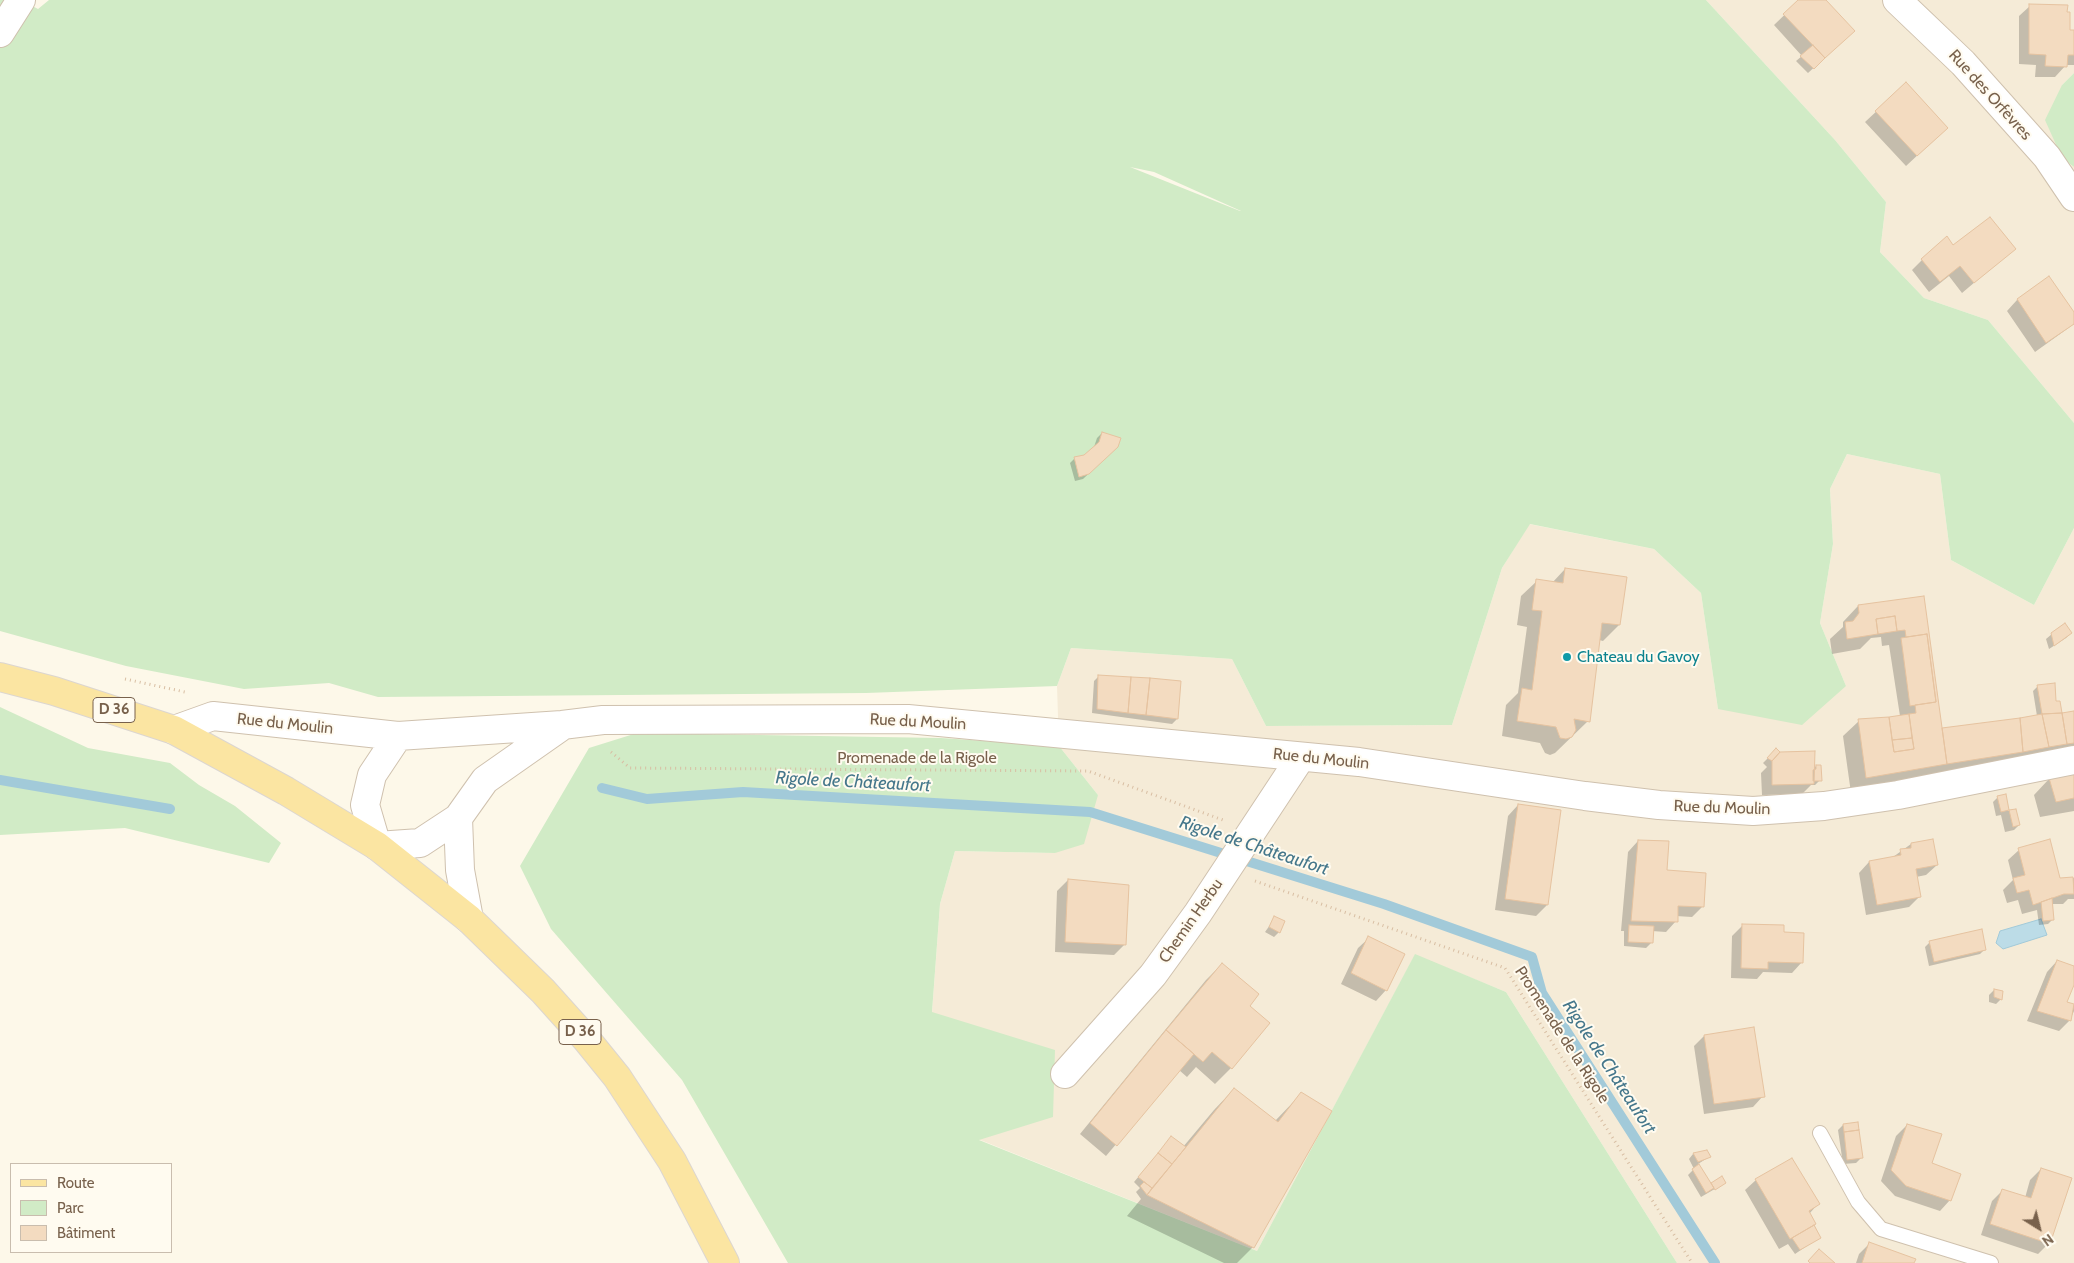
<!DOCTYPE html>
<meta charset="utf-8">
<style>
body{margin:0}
#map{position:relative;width:2074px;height:1263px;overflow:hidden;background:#fdf8e9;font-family:Cabin,sans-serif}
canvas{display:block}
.legend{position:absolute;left:10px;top:1163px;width:162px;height:90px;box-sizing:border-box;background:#fffbf0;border:1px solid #c9bdae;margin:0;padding:6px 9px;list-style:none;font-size:15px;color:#78614c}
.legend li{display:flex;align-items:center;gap:10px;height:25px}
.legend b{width:25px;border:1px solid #c9bdae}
.north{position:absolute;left:2014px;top:1203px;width:50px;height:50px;-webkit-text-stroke:4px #fffbf0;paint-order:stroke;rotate:144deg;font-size:14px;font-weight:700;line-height:20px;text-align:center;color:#78614c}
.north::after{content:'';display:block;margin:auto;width:18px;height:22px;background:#78614c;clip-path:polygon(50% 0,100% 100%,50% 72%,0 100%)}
</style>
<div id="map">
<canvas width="2074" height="1263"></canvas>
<ul class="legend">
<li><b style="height:6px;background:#fbe5a2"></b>Route</li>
<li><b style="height:14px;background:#d1ebc6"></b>Parc</li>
<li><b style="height:14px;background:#f3dbc0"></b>Bâtiment</li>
</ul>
<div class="north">N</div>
</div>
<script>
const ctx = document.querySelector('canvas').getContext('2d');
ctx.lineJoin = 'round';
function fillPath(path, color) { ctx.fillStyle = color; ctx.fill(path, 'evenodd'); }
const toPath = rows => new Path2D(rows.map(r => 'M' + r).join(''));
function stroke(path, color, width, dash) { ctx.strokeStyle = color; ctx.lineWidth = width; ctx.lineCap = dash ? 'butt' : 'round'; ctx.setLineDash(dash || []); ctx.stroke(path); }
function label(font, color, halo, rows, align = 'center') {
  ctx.font = font + ' Cabin,sans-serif'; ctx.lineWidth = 4; ctx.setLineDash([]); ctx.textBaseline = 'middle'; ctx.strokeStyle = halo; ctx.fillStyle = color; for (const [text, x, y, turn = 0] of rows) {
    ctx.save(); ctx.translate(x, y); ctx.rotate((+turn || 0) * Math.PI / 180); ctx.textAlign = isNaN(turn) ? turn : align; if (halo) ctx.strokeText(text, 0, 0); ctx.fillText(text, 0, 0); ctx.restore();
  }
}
fillPath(toPath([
 [1706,0,2074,0,2074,73,2062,85,2062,158,2074,167,2074,423,1988,320,1924,298,1880,252,1886,202,1835,140],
 [1847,454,1940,474,1951,560,2034,605,2074,528,2074,1263,1677,1263,1506,992,1415,955,1257,1251,978,1139,932,1013,940,904,955,851,1055,853,1098,795,1059,746,1057,686,1071,648,1232,659,1266,726,1452,725,1502,568,1529,524,1654,549,1701,593,1718,709,1846,686,1820,623,1833,544,1830,489]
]), '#f5ebd7');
fillPath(toPath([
 [0,0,21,0,38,9,49,0,1706,0,1835,140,1886,202,1880,252,1924,298,1988,320,2074,423,2074,528,2034,605,1951,560,1940,474,1847,454,1830,489,1833,544,1820,623,1846,686,1802,725,1718,709,1701,593,1654,549,1530,524,1502,568,1452,725,1266,726,1232,659,1071,648,1057,686,866,693,378,697,329,683,244,689,126,666,0,631],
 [1130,167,1154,172,1241,211,1240,211],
 [2074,73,2074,167,2062,158,2045,120,2062,85],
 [0,707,88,748,170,763,199,785,235,806,281,843,269,863,125,828,0,835],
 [637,733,941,738,1059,746,1098,795,1084,844,1055,853,955,851,940,904,932,1012,1055,1050,1053,1117,979,1140,1257,1251,1415,954,1506,992,1677,1263,788,1263,682,1080,551,929,520,866,589,748]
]), '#d1ebc6');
const water = toPath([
 [2041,919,2047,935,2003,949,1996,943,2000,931,2041,919]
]);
fillPath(water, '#bcdce7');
stroke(water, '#a2cad9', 1);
fillPath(toPath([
 [1800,0,1824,0,1843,41,1808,73,1796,61,1802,56,1774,25],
 [2030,6,2066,14,2069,31,2074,32,2074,65,2066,65,2055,77,2035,77,2036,65,2019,64,2019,16],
 [1906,84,1936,138,1906,166,1865,122],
 [1953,247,2014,249,1962,293,1949,276,1929,292,1912,270,1922,260],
 [2049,278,2074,314,2074,324,2035,352,2007,311,2017,300],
 [1102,433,1117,447,1083,479,1075,481,1070,463,1075,458,1085,456,1094,447,1097,438],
 [1565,569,1619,625,1603,641,1599,640,1588,721,1555,753,1550,755,1545,753,1540,743,1502,736,1506,705,1518,693,1527,627,1517,625,1521,596,1537,581,1552,583],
 [1923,598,1941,731,2037,716,2033,691,2038,686,2055,702,2061,715,2074,712,2074,750,2057,754,2056,750,2017,757,2011,762,1851,793,1843,736,1859,721,1900,716,1889,645,1882,646,1881,637,1871,638,1860,649,1832,654,1830,639,1843,627,1843,622,1858,606],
 [2071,633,2066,638,2049,649,2046,639,2052,634],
 [1099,676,1177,719,1172,724,1092,713,1094,681],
 [1776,750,1814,768,1816,766,1820,780,1815,785,1811,785,1802,794,1762,795,1761,773,1767,767,1763,763],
 [2074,774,2074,811,2040,817,2034,795,2049,779],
 [2005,796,2008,811,2015,811,2019,825,2014,830,2005,832,2001,815,1996,816,1993,802,1998,797],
 [1518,805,1560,811,1547,905,1536,916,1495,910,1508,816],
 [1638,841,1702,907,1692,917,1676,916,1676,921,1666,932,1652,931,1651,943,1646,948,1624,946,1624,931,1621,931,1628,852],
 [1911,844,1937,865,1926,875,1916,877,1920,896,1909,907,1866,915,1859,873,1869,862,1893,857],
 [2019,850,2059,880,2074,878,2074,899,2068,899,2063,904,2052,904,2053,919,2048,924,2039,925,2037,910,2022,914,2018,900,2007,903,2003,890,2013,880,2008,860],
 [1068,880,1125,944,1114,955,1055,952,1057,891],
 [1275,918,1279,932,1274,937,1265,932],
 [1743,925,1782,934,1802,962,1792,973,1763,972,1757,979,1731,978,1732,936],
 [1369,938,1386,990,1376,1001,1341,984,1358,948],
 [1930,942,1985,949,1980,954,1929,966,1925,947],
 [2057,961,2074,967,2074,982,2066,1002,2074,1005,2074,1011,2070,1020,2059,1031,2027,1021,2047,972],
 [1222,964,1248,1006,1231,1068,1215,1084,1196,1067,1187,1077,1179,1070,1106,1156,1080,1134,1206,980],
 [1994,990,2001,999,1996,1004,1989,1002,1989,995],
 [1704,1036,1763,1096,1753,1107,1704,1114,1694,1046],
 [1234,1089,1275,1121,1301,1094,1253,1247,1237,1263,1224,1263,1127,1216,1141,1199,1136,1192,1140,1188,1134,1182,1167,1143,1183,1147,1214,1110],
 [1843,1125,1861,1158,1856,1163,1843,1164,1838,1130],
 [1907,1125,1950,1200,1940,1211,1895,1196,1881,1181,1896,1136],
 [1706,1152,1709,1157,1698,1164,1710,1185,1722,1178,1725,1183,1701,1197,1688,1175,1694,1169,1689,1159,1693,1154],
 [2041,1169,2049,1243,2038,1254,1981,1235,1992,1201,2002,1191,2025,1198,2030,1180],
 [1756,1180,1818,1204,1809,1214,1820,1237,1795,1254,1788,1244,1779,1249,1745,1190],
 [1870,1243,1913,1263,1856,1263,1859,1254]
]), '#0003');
stroke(toPath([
 [0,780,170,809],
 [602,788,647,799,743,792,1090,812,1384,904,1532,957,1542,993,1715,1263]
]), '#a2cad9', 10);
const building = toPath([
 [1798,0,1826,0,1855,31,1825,58,1783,14,1798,0],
 [2029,4,2068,5,2067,12,2070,12,2070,30,2074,30,2074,55,2068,55,2067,67,2045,66,2046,55,2029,54,2029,4],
 [1813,45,1825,58,1814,69,1800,56,1813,45],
 [1906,82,1948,128,1917,156,1875,111,1906,82],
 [1990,217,2016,249,1974,283,1960,266,1940,282,1921,259,1947,236,1953,245,1990,217],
 [2049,276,2074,312,2074,324,2046,343,2017,299,2049,276],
 [1102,432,1121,438,1118,447,1089,474,1079,477,1074,457,1084,455,1099,442,1102,432],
 [1565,568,1627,577,1620,625,1602,623,1590,722,1574,719,1576,730,1572,737,1566,739,1560,738,1556,727,1517,721,1522,688,1532,690,1542,611,1532,610,1536,579,1563,583,1565,568],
 [1924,596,1947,764,1866,778,1858,719,1889,717,1894,752,1914,749,1909,714,1916,713,1915,705,1936,702,1927,634,1906,637,1905,630,1897,631,1895,616,1876,619,1878,634,1847,639,1845,622,1853,621,1859,613,1858,605,1924,596],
 [1895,616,1897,631,1878,634,1876,619,1895,616],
 [2065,623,2072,633,2054,646,2051,633,2065,623],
 [1927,634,1936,702,1910,706,1901,638,1927,634],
 [1098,675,1131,677,1128,713,1097,709,1098,675],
 [1131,677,1150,678,1146,715,1128,713,1131,677],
 [1150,678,1181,681,1178,719,1146,715,1150,678],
 [2055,683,2056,701,2060,701,2062,713,2042,714,2037,685,2055,683],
 [2074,711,2074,743,2067,744,2062,713,2074,711],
 [2062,713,2067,744,2049,747,2042,714,2062,713],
 [1909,714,1912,738,1892,740,1889,717,1909,714],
 [2042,714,2049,747,2023,752,2020,718,2042,714],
 [2020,718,2023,752,1947,764,1942,728,2020,718],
 [1912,738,1914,749,1894,752,1892,740,1912,738],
 [1776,748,1780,752,1772,761,1767,758,1776,748],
 [1815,751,1814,784,1772,785,1772,761,1780,752,1815,751],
 [1816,765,1821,765,1822,781,1813,781,1813,770,1816,769,1816,765],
 [2074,772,2074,798,2056,802,2049,778,2074,772],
 [2006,794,2009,810,2001,812,1997,796,2006,794],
 [1518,804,1561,810,1548,905,1505,899,1518,804],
 [2016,809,2020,825,2013,827,2009,810,2016,809],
 [1933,839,1938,865,1916,869,1921,897,1877,905,1869,861,1901,855,1900,849,1911,848,1911,843,1933,839],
 [2050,839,2060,878,2073,877,2074,894,2064,894,2033,905,2029,890,2017,893,2013,878,2025,875,2018,848,2050,839],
 [1638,840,1669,841,1667,870,1706,873,1704,907,1678,906,1678,922,1631,921,1638,840],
 [1068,879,1129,885,1126,945,1065,942,1068,879],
 [2052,898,2054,920,2043,921,2041,902,2052,898],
 [1274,916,1285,921,1280,933,1269,927,1274,916],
 [1742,924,1784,925,1784,932,1804,933,1803,963,1768,962,1768,969,1741,968,1742,924],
 [1629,925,1654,926,1653,943,1628,942,1629,925],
 [1982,929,1986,950,1934,962,1929,941,1982,929],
 [1368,936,1405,954,1387,991,1351,973,1368,936],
 [2057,960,2074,966,2074,985,2067,1002,2074,1004,2071,1021,2037,1011,2057,960],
 [1222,963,1259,994,1250,1006,1270,1023,1232,1069,1212,1052,1203,1062,1166,1030,1222,963],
 [1994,989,2003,991,2002,1000,1994,997,1994,989],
 [1754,1027,1765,1097,1714,1104,1704,1035,1754,1027],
 [1166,1030,1194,1054,1117,1146,1090,1123,1166,1030],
 [1234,1088,1278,1122,1301,1092,1332,1111,1254,1248,1147,1195,1234,1088],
 [1858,1122,1859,1130,1844,1132,1843,1124,1858,1122],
 [1907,1124,1942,1134,1932,1163,1961,1174,1951,1201,1906,1186,1891,1170,1907,1124],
 [1859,1130,1863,1158,1847,1160,1844,1132,1859,1130],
 [1171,1136,1186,1147,1172,1164,1158,1153,1171,1136],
 [1707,1150,1711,1157,1698,1162,1693,1153,1707,1150],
 [1158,1153,1172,1164,1152,1188,1138,1177,1158,1153],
 [1792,1158,1820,1204,1809,1211,1816,1224,1790,1239,1755,1179,1792,1158],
 [1699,1164,1714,1188,1706,1193,1692,1169,1699,1164],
 [2041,1168,2072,1178,2050,1244,1990,1224,2002,1189,2031,1198,2041,1168],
 [1722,1176,1726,1183,1715,1190,1711,1183,1722,1176],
 [1144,1182,1152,1188,1147,1195,1140,1186,1144,1182],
 [1814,1225,1821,1238,1800,1250,1792,1238,1814,1225],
 [1869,1242,1916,1259,1914,1263,1862,1263,1869,1242],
 [1819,1249,1835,1263,1810,1263,1808,1261,1819,1249]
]);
fillPath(building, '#f3dbc0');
stroke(building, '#e6c3a0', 1);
const service = toPath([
 [1820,1133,1858,1202,1881,1229,1991,1263]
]);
const minor = toPath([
 [1897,0,1963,63,2047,157,2074,197],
 [0,33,21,0],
 [1065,1074,1153,975,1198,913,1301,757]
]);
const tertiary = toPath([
 [174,730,213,716,398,736,562,725,603,720,908,719,1359,762,1585,796,1659,805,1753,811,1824,806,1898,795,2074,760],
 [398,736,372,775,365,805,377,846,420,843,458,818,485,780,562,726],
 [458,818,460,870,469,919]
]);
const primary = toPath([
 [0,677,54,691,174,730,286,791,377,846,469,919,543,991,587,1040,617,1077,672,1161,725,1263]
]);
stroke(service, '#cfc1ae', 16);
stroke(minor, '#cfc1ae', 30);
stroke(tertiary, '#cfc1ae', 30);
stroke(primary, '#dcd6d0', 30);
stroke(toPath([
 [125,679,185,692],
 [611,752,630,768,1088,771,1223,820],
 [1255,881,1505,968,1692,1263]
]), '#d8bea3', 3, [1, 4]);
stroke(service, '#fff', 14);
stroke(minor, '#fff', 28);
stroke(tertiary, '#fff', 28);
stroke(primary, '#fbe5a2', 28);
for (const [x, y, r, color] of [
 [1567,657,5,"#0f9aa8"]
]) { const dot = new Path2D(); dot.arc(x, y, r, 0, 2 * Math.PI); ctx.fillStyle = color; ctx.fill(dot); stroke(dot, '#fffbf0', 2); }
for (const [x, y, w] of [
 [114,710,42],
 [580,1032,42]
]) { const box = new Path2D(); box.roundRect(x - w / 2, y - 12.5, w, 25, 4); ctx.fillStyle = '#fffbf0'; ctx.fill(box); stroke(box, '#78614c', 1); }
label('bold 15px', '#78614c', null, [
 ["D 36",114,710],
 ["D 36",580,1032]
]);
label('16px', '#78614c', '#fffbf0', [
 ["Rue des Orfèvres",1990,95,48],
 ["Rue du Moulin",918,722,3],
 ["Rue du Moulin",285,724,6],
 ["Promenade de la Rigole",917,758],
 ["Rue du Moulin",1321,759,6],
 ["Rue du Moulin",1722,808,2],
 ["Chemin Herbu",1191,921,-55],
 ["Promenade de la Rigole",1562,1035,57]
]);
label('16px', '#0d838f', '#fffbf0', [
 ["Chateau du Gavoy",1577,657]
], 'left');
label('italic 18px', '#45778b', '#fffbf0', [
 ["Rigole de Châteaufort",853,782,3],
 ["Rigole de Châteaufort",1254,846,18],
 ["Rigole de Châteaufort",1609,1067,57]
]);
</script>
